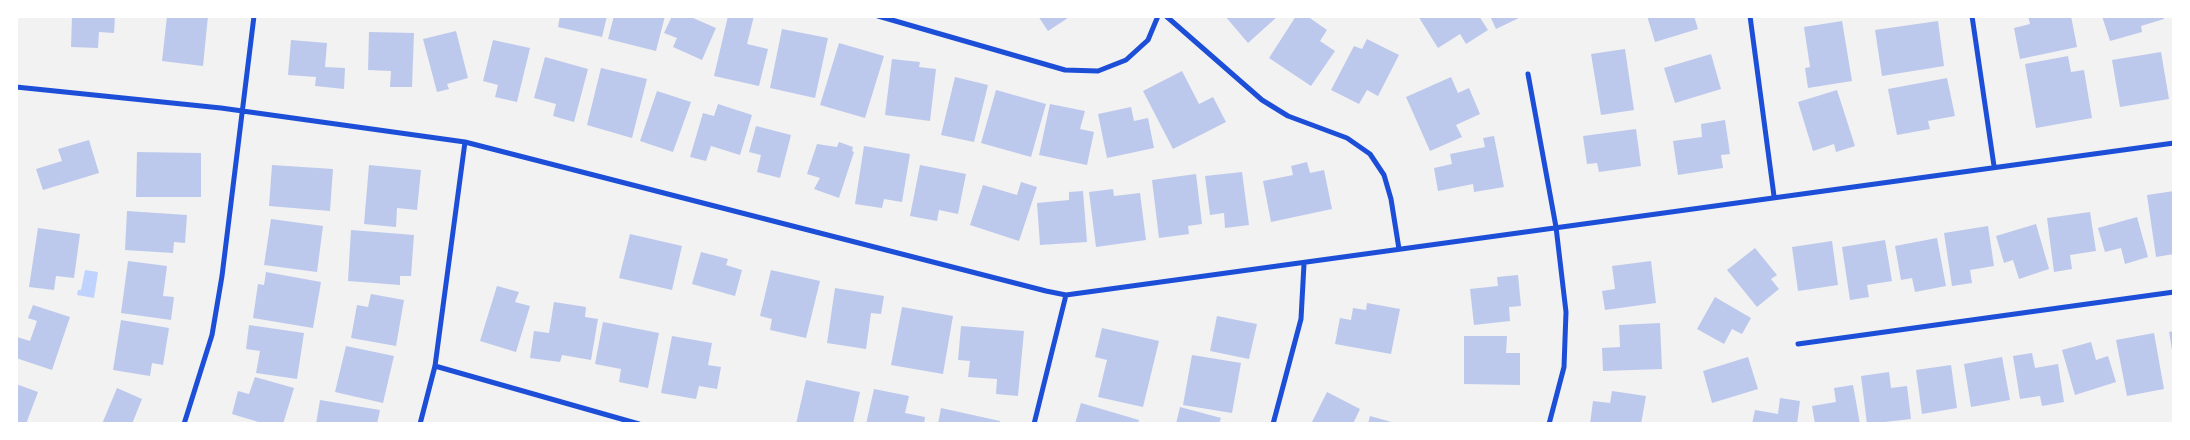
<!DOCTYPE html>
<style>
body{margin:0}
#map{position:relative;width:2190px;height:440px;overflow:hidden;background:#f2f2f2;font-family:"Open Sans",sans-serif}
canvas{display:block}
.frame{position:absolute;inset:0;border:18px solid #fff;pointer-events:none}
</style>
<div id="map">
<canvas width="2190" height="440"></canvas>
<div class="frame"></div>
</div>
<script>
const ctx = document.querySelector('canvas').getContext('2d');
ctx.lineJoin = 'round';
function fillPath(path, color) { ctx.fillStyle = color; ctx.fill(path, 'evenodd'); }
const toPath = rows => new Path2D(rows.map(r => 'M' + r).join(''));
function stroke(path, color, width, dash) { ctx.strokeStyle = color; ctx.lineWidth = width; ctx.lineCap = dash ? 'butt' : 'round'; ctx.setLineDash(dash || []); ctx.stroke(path); }
fillPath(toPath([
 [85,270,98,272,94,298,77,295,78,290,81,290]
]), '#bfd3fe');
fillPath(toPath([
 [72,16,115,16,114,33,99,32,98,48,71,47],
 [167,16,208,16,203,66,162,61],
 [560,16,607,16,602,37,558,27],
 [614,16,665,16,656,51,608,39],
 [672,16,693,16,693,18,716,28,702,60,673,47,677,38,664,33],
 [728,16,754,16,747,44,768,49,759,86,714,76],
 [1038,16,1071,16,1048,31],
 [1225,16,1278,16,1248,43],
 [1296,16,1307,16,1327,30,1320,41,1335,51,1311,86,1269,58],
 [1418,16,1479,16,1488,30,1466,44,1460,34,1438,48],
 [1490,16,1523,16,1496,29],
 [1647,16,1694,16,1698,29,1655,42],
 [2028,16,2071,16,2077,47,2020,59,2014,28,2030,24],
 [2102,16,2163,16,2164,19,2141,26,2142,32,2110,41],
 [1842,21,1852,81,1808,88,1805,68,1810,67,1804,27],
 [1938,21,1944,66,1882,76,1875,30],
 [782,29,828,38,815,98,770,88],
 [456,31,468,78,447,84,449,89,437,92,423,39],
 [369,32,414,33,412,87,390,87,391,71,368,70],
 [1367,39,1399,55,1378,96,1367,90,1359,104,1331,90,1354,46,1362,49],
 [291,40,327,43,325,67,345,68,344,89,315,86,316,77,288,75],
 [493,40,530,48,517,102,495,97,498,85,483,81],
 [839,43,884,56,865,118,820,105],
 [1625,49,1634,110,1601,115,1591,54],
 [2161,52,2169,99,2120,107,2112,60],
 [1711,54,1721,89,1675,103,1664,68],
 [2068,56,2071,72,2084,70,2092,118,2036,128,2025,64],
 [545,57,588,69,574,122,553,116,556,104,534,98],
 [892,59,920,62,919,67,936,69,930,121,885,115],
 [601,68,647,79,632,138,587,125],
 [1182,71,1199,104,1213,97,1226,122,1173,149,1143,91],
 [955,77,988,85,974,142,941,135],
 [1451,77,1458,93,1469,88,1480,114,1456,125,1462,137,1430,151,1406,97],
 [1947,78,1955,116,1928,121,1930,129,1897,135,1888,89],
 [996,90,1046,104,1031,157,981,143],
 [1837,90,1855,146,1836,152,1834,144,1813,151,1798,102],
 [657,91,691,102,673,152,640,141],
 [718,104,752,115,740,155,711,146,706,161,690,157,703,113,714,116],
 [1050,104,1085,111,1080,129,1094,132,1087,165,1039,155],
 [1131,107,1134,121,1148,118,1154,148,1107,158,1098,114],
 [1725,120,1730,154,1721,155,1723,168,1678,175,1673,141,1702,137,1701,124],
 [756,126,791,135,780,178,757,172,761,155,749,152],
 [1636,129,1641,166,1599,172,1597,163,1587,164,1583,136],
 [1494,136,1504,187,1474,192,1473,184,1438,191,1434,168,1452,164,1450,154,1485,147,1483,138],
 [89,140,99,173,43,190,36,169,62,161,58,149],
 [839,142,853,147,852,151,854,152,839,198,814,189,820,178,807,174,817,144,837,147],
 [864,146,910,154,902,202,884,199,882,208,855,204],
 [137,152,201,153,201,197,136,197],
 [1307,162,1310,173,1324,170,1332,209,1271,222,1263,181,1293,175,1291,166],
 [272,165,333,169,330,211,269,206],
 [369,165,421,170,417,210,397,208,396,227,364,224],
 [920,165,966,174,958,214,939,210,937,221,910,216],
 [1242,172,1249,225,1225,228,1224,213,1210,215,1205,176],
 [1196,174,1202,224,1188,226,1189,234,1159,238,1152,180],
 [1021,182,1037,187,1019,241,970,225,983,185,1017,195],
 [1113,189,1114,196,1140,193,1146,240,1096,247,1089,192],
 [1083,191,1087,242,1040,245,1037,203,1069,200,1069,192],
 [2174,191,2174,254,2156,257,2147,195],
 [127,211,187,215,185,243,174,242,173,253,125,250],
 [2090,212,2096,251,2070,255,2072,269,2054,272,2047,218],
 [2137,217,2148,257,2125,264,2121,248,2105,252,2098,228],
 [271,219,323,226,317,272,264,265],
 [2036,224,2049,269,2019,279,2013,260,2004,263,1996,236],
 [1988,226,1994,266,1970,270,1972,283,1952,286,1944,233],
 [38,228,80,234,74,278,56,276,54,290,29,287],
 [351,230,414,235,411,276,400,276,400,285,348,281],
 [630,234,682,246,672,290,619,278],
 [1937,238,1946,286,1915,292,1912,278,1901,280,1895,246],
 [1885,240,1892,281,1867,285,1869,297,1850,300,1842,247],
 [1832,241,1838,285,1798,291,1792,247],
 [1755,248,1777,275,1771,279,1779,289,1757,307,1727,270],
 [701,252,728,259,726,265,742,270,735,296,692,284],
 [128,261,167,266,163,296,174,297,171,320,121,313],
 [1651,261,1656,303,1605,310,1602,291,1615,289,1612,266],
 [771,270,820,281,806,338,770,330,772,319,760,316],
 [266,272,321,282,313,328,253,318,258,284,264,285],
 [1518,275,1521,306,1509,307,1510,321,1474,325,1470,289,1498,286,1497,277],
 [497,286,519,292,515,302,530,306,516,352,480,341],
 [835,288,884,296,881,314,871,313,866,349,827,343],
 [371,294,404,300,396,346,351,338,357,305,368,307],
 [1715,297,1751,318,1742,334,1732,329,1724,344,1697,329],
 [554,302,586,307,585,317,598,319,591,360,562,355,560,362,530,358,534,331,549,333],
 [1367,303,1400,309,1391,354,1335,344,1340,318,1351,320,1353,308,1366,310],
 [33,305,70,317,52,370,16,358,17,337,30,341,37,321,28,318],
 [902,307,953,316,943,374,891,365],
 [1217,316,1257,324,1249,359,1210,351],
 [121,320,169,328,163,365,152,363,150,376,113,370],
 [603,322,659,333,648,388,619,382,621,369,595,364],
 [1660,323,1662,369,1603,371,1602,348,1620,347,1619,325],
 [249,325,304,333,297,379,256,373,260,351,246,349],
 [961,326,1024,331,1018,396,996,394,997,379,968,377,970,361,958,360],
 [1102,328,1159,341,1143,407,1098,397,1107,360,1095,357],
 [2174,331,2174,356,2173,356,2169,332],
 [2154,333,2164,389,2127,396,2116,340],
 [672,336,712,343,708,365,721,367,717,389,699,386,696,399,661,393],
 [1464,336,1507,336,1506,353,1520,353,1520,385,1464,384],
 [2091,342,2096,360,2108,356,2116,382,2075,395,2062,350],
 [346,346,394,356,383,403,335,392],
 [2032,353,2035,368,2058,364,2064,402,2042,406,2040,396,2020,399,2013,356],
 [1192,355,1241,363,1232,413,1183,405],
 [1748,357,1758,389,1712,403,1703,371],
 [2002,357,2010,400,1971,407,1964,364],
 [1951,365,1957,408,1922,414,1916,370],
 [1889,372,1891,388,1907,386,1911,419,1867,424,1861,376],
 [255,377,294,388,283,424,265,424,232,414,238,391,249,394],
 [806,380,860,392,853,424,796,424],
 [16,384,38,392,26,424,16,424],
 [1853,385,1860,424,1815,424,1812,406,1836,402,1834,388],
 [117,388,142,399,132,424,102,424],
 [874,389,909,396,905,413,925,417,924,424,866,424],
 [1612,391,1646,396,1641,424,1590,424,1593,401,1610,403],
 [1327,392,1360,409,1353,424,1311,424],
 [1780,398,1800,401,1797,424,1752,424,1755,410,1778,414],
 [320,400,380,410,377,424,316,424],
 [1081,403,1139,420,1138,424,1075,424],
 [1180,407,1221,418,1219,424,1176,424],
 [941,408,1000,421,1000,424,938,424],
 [1370,416,1395,423,1395,424,1368,424]
]), '#bdc9ec');
stroke(toPath([
 [878,16,1065,70,1098,71,1126,60,1148,40,1158,16],
 [1166,16,1262,100,1288,116,1347,138,1370,154,1384,175,1391,199,1399,249],
 [1750,16,1774,196],
 [1972,16,1994,166],
 [1528,74,1556,227,1566,312,1564,367,1549,424],
 [16,87,221,108,465,142,1046,291,1066,295,2174,143],
 [1798,344,2174,292],
 [435,366,639,424],
 [184,424,212,335,222,276,254,16],
 [420,424,435,366,465,142],
 [1034,424,1066,295],
 [1273,424,1301,319,1304,264]
]), '#1d4ed8', 5);
</script>
